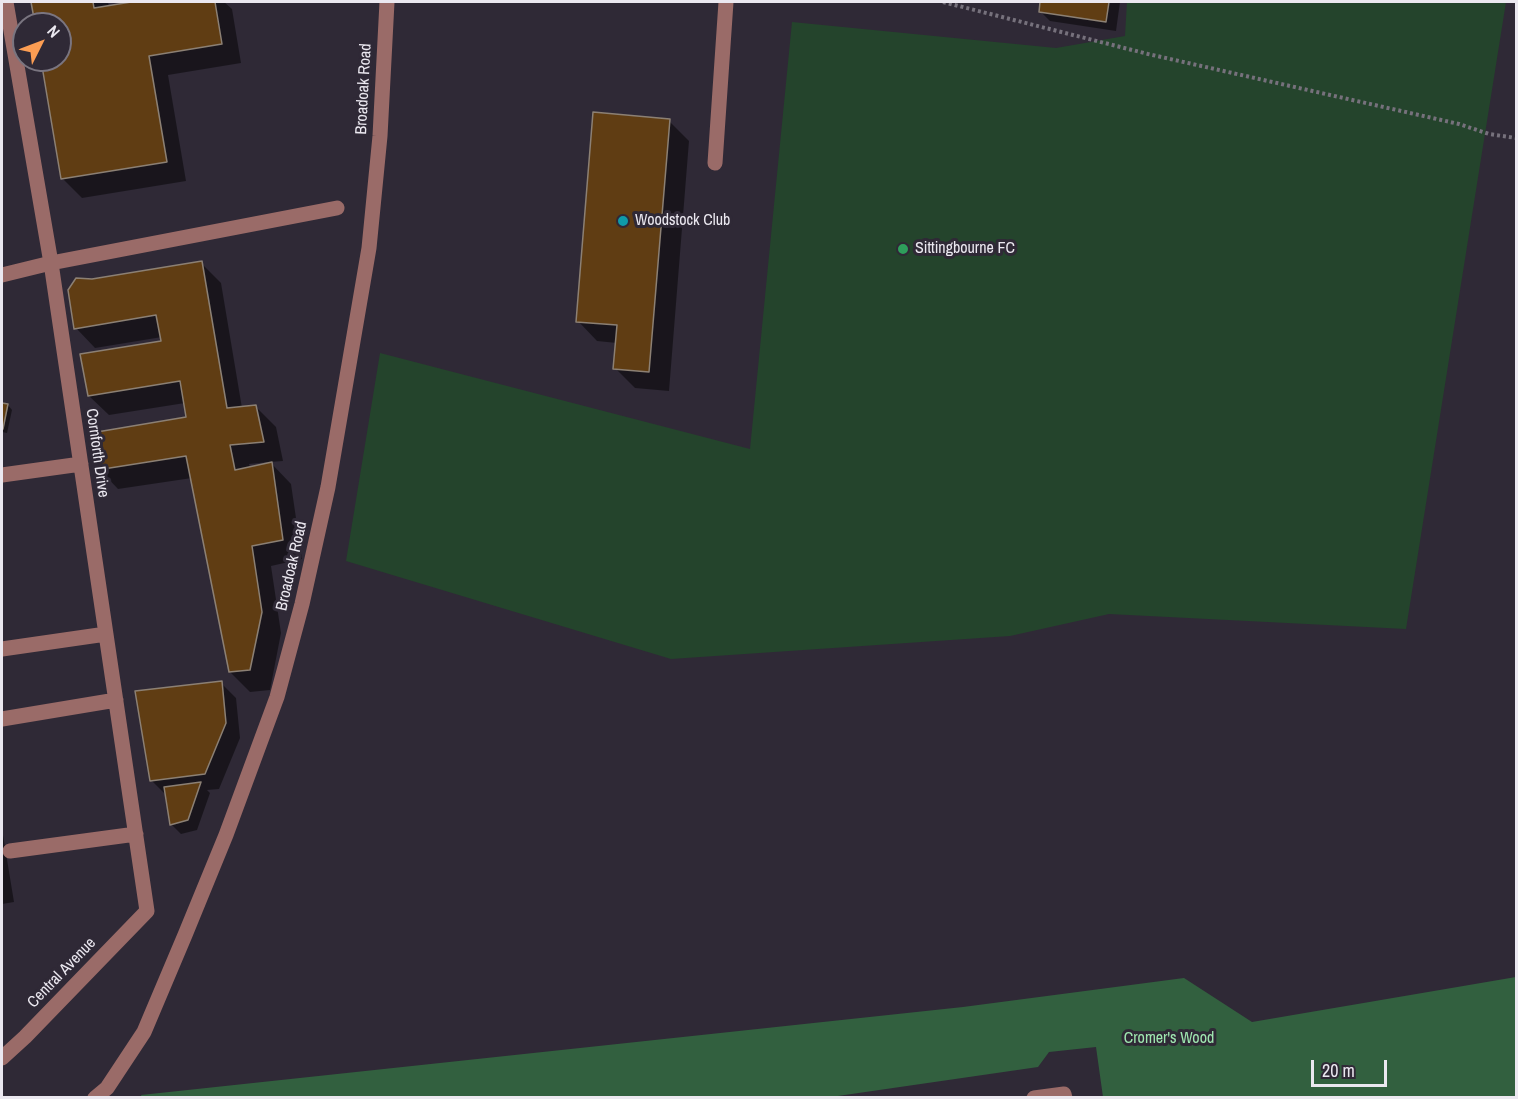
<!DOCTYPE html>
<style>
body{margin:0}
#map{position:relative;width:1518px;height:1099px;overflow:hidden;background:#2f2936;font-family:"Archivo Narrow",sans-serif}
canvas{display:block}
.frame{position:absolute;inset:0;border:3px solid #ebe8f0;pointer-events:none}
.north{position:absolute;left:12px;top:12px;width:60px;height:60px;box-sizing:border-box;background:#2f2936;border:2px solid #7a7580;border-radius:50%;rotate:48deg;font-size:16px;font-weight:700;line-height:24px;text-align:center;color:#ebe8f0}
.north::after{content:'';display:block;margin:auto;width:21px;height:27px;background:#fc9d53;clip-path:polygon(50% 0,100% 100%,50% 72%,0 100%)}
.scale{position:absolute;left:1311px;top:1060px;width:76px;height:27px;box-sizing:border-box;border:3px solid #ebe8f0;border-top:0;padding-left:8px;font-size:18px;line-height:21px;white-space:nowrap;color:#ebe8f0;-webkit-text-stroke:4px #2f2936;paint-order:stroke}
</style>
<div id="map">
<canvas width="1518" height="1099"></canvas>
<div class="frame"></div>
<div class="north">N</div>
<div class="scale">20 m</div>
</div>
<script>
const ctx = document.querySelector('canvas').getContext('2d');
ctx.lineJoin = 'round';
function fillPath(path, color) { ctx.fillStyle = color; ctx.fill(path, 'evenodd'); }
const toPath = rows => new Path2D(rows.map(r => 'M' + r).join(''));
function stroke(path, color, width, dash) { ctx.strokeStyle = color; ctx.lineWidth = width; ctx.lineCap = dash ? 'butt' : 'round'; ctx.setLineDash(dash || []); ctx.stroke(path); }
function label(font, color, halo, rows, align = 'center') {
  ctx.font = font + ' "Archivo Narrow",sans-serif'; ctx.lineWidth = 6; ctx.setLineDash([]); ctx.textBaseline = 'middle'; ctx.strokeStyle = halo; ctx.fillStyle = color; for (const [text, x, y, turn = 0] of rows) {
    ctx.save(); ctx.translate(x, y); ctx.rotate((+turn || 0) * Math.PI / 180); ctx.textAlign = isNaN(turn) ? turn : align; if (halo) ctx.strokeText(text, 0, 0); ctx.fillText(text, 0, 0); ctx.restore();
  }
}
fillPath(toPath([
 [1127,2,1506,2,1406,629,1109,614,1010,636,671,659,346,561,380,353,750,449,792,22,1056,48,1125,36]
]), '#24442c');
fillPath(toPath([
 [1516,977,1516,1097,1103,1097,1096,1047,1049,1052,1038,1067,824,1098,142,1098,141,1095,963,1007,1184,978,1252,1022]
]), '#32603f');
fillPath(toPath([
 [32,2,108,2,109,7,140,2,224,2,232,9,241,63,168,75,186,181,82,198,62,178,42,60,60,60,60,24,36,24],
 [1042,2,1120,2,1116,31,1050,21,1040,11],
 [669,121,689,141,669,391,635,388,615,368,617,343,597,341,578,321],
 [201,263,221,283,242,408,256,407,276,427,283,461,270,462,291,484,302,559,271,566,281,633,270,690,250,692,230,672,192,478,118,489,99,469,188,418,185,403,109,415,89,396,163,342,162,337,95,348,76,328,93,281],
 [269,462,269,464,250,468,249,464],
 [2,404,8,405,12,410,7,433,2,432],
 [221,683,236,698,240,738,219,789,207,790,210,793,197,830,181,834,171,824,167,796,151,780],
 [2,829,14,902,2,904]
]), '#0007');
const building = toPath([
 [31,2,93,2,94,8,131,2,215,2,222,44,149,56,167,162,61,179,41,60,60,60,60,24,35,24,31,2],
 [1040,2,1109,2,1106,22,1039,12,1040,2],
 [593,112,670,119,649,372,613,369,617,325,576,322,593,112],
 [202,261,227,408,256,405,264,442,230,445,235,470,272,462,283,540,252,546,262,612,250,670,229,672,186,456,97,470,91,433,186,417,180,381,88,396,80,354,161,341,156,315,74,329,68,290,76,278,92,279,202,261],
 [2,403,8,404,3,429,2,429,2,403],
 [222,681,226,723,205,774,150,781,135,691,222,681],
 [201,782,188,820,170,825,164,787,201,782]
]);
fillPath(building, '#603d13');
stroke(building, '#8c8074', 1.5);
stroke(toPath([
 [943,2,1148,54,1459,124,1489,134,1516,138]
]), '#76717c', 4, [3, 3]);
stroke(toPath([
 [715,163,726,2],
 [2,275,51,263,337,208],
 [2,475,81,464],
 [2,649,106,634],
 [2,719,116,700],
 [10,851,136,834],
 [2,1058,25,1037,147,911,51,263,6,2],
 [95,1098,107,1088,144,1032,185,935,226,835,277,697,302,604,328,487,369,248,380,136,387,2],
 [1034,1098,1064,1094,1065,1098]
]), '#9a6b68', 15);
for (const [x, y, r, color] of [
 [623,221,6,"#0f9aa8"],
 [903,249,6,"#2e9e5b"]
]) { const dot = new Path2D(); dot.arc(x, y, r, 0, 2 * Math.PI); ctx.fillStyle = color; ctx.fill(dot); stroke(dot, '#2f2936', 2); }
label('16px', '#ebe8f0', '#2f2936', [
 ["Broadoak Road",364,89,-87],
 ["Cornforth Drive",97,453,82],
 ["Broadoak Road",292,566,-77],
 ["Central Avenue",62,973,-46]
]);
label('16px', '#ebe8f0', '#2f2936', [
 ["Woodstock Club",635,221],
 ["Sittingbourne FC",915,249]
], 'left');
label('16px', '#9fe7b0', '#2f2936', [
 ["Cromer's Wood",1169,1039]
]);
</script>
